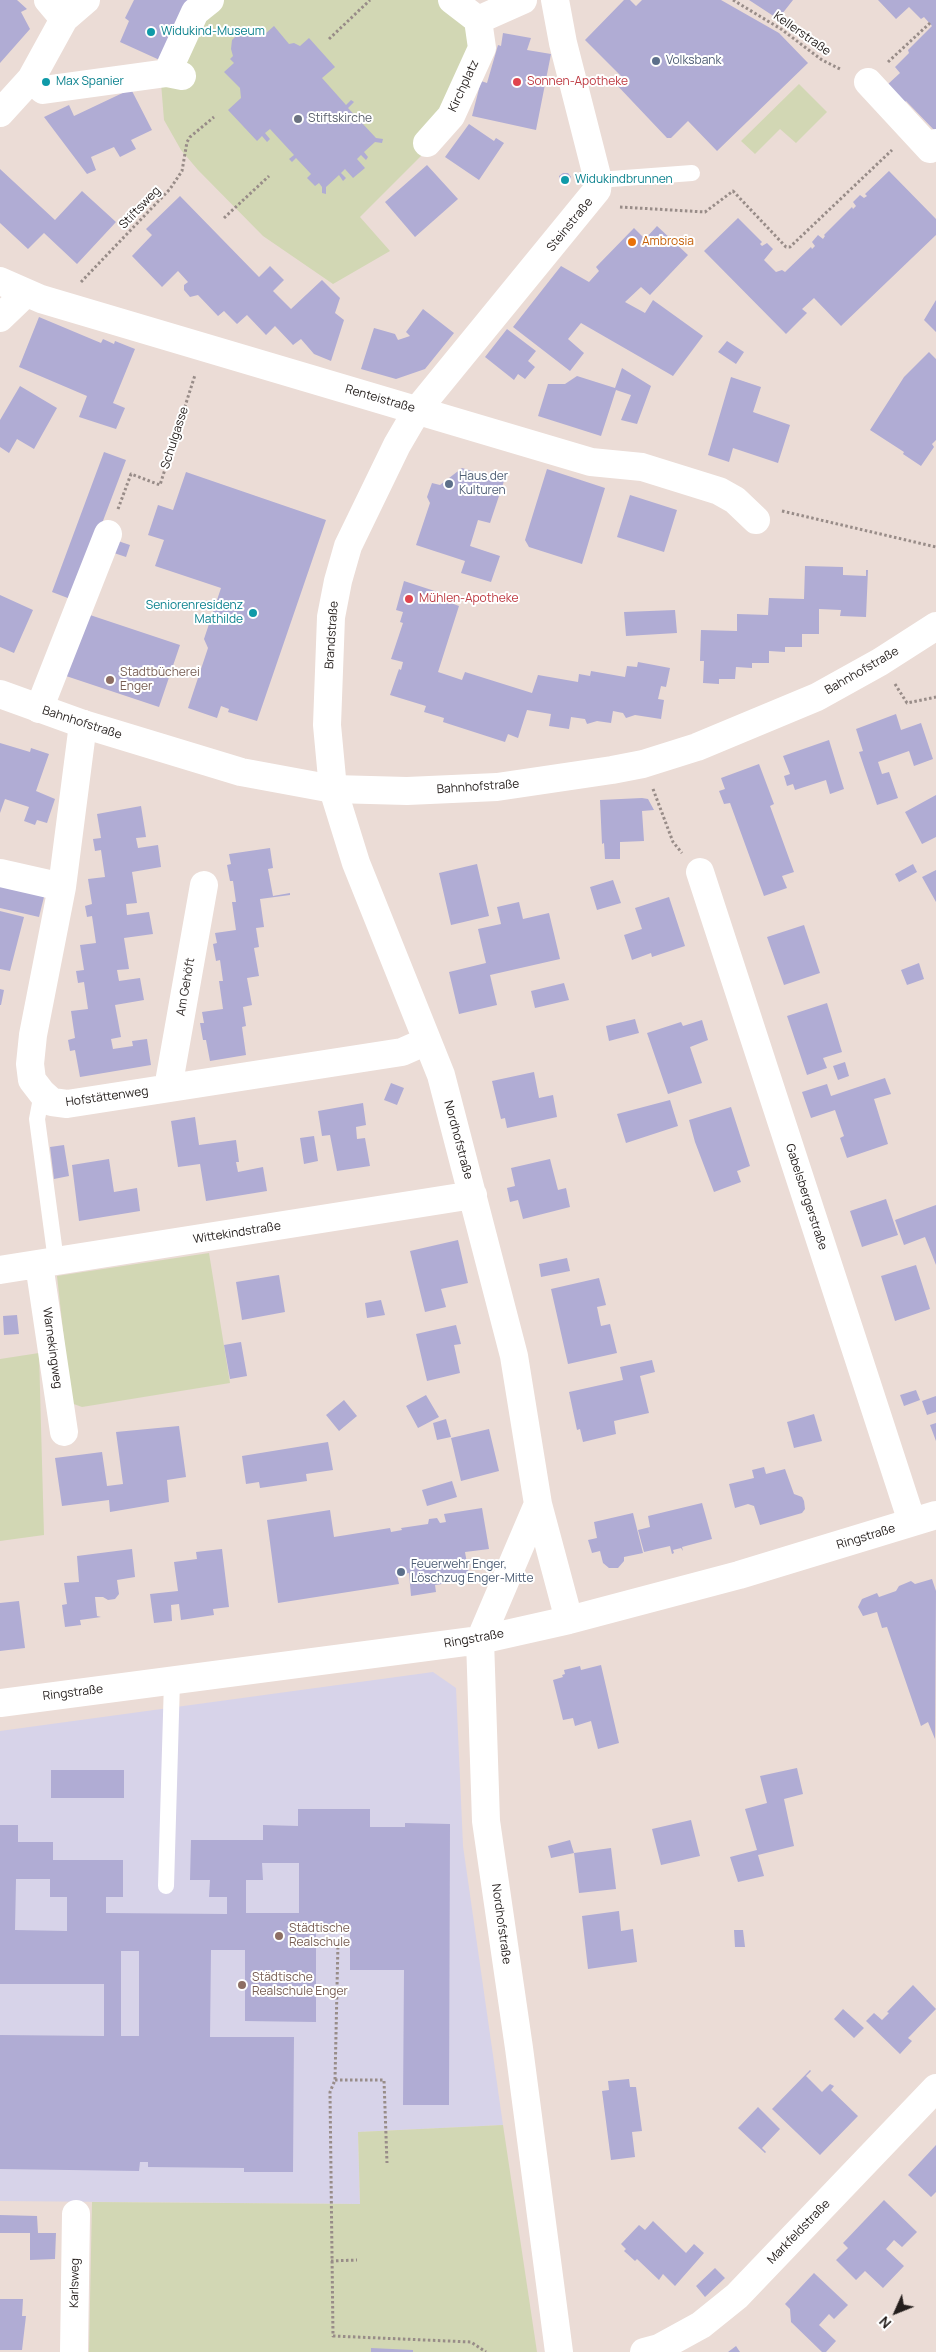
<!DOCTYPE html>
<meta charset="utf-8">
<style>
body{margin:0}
#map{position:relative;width:936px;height:2352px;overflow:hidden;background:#ebdcd6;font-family:Manrope,sans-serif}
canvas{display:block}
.north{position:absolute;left:871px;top:2287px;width:50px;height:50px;-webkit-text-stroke:4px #fff;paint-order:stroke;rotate:226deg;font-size:14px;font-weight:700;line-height:20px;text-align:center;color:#241e1c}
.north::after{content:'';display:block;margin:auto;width:18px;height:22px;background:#241e1c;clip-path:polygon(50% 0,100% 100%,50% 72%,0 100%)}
</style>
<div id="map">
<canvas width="936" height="2352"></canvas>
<div class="north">N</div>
</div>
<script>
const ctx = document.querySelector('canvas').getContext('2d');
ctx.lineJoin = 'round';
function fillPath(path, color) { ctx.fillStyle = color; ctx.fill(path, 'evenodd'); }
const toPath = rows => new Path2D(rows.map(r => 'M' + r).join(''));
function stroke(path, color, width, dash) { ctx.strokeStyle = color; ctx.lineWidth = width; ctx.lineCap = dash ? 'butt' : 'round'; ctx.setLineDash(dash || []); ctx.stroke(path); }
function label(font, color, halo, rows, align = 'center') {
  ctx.font = font + ' Manrope,sans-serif'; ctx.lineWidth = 4; ctx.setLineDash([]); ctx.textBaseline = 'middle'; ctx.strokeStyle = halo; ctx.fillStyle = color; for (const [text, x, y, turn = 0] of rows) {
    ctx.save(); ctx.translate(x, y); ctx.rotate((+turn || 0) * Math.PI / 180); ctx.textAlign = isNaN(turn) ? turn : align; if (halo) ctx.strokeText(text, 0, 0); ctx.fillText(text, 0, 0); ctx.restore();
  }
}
fillPath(toPath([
 [433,1672,456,1688,463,1846,503,2125,358,2132,360,2204,0,2201,0,1731]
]), '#d7d3e9');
fillPath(toPath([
 [206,0,464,0,480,17,457,120,360,217,390,251,333,284,263,236,198,170,181,150,164,120,161,83],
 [799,84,827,112,796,143,780,129,755,154,741,141],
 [209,1253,230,1383,82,1407,71,1403,57,1276],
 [39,1353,44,1535,0,1541,0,1359],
 [503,2125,537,2352,89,2352,92,2202,360,2204,358,2132]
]), '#d2d7b4');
fillPath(toPath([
 [0,0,17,0,27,9,21,12,30,29,0,63],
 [134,0,204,0,164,62,120,42,129,21,125,18],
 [624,0,630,0,636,6,642,0,721,0,779,33,808,63,717,151,688,121,671,138,667,138,614,82,621,76,585,40],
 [749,0,793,0,778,19],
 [878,0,936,0,936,132,906,101,903,104,887,85,900,73,895,67,909,53,908,50,932,26,924,17,921,19,909,7,896,19],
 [274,26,289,44,294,43,300,46,309,38,335,67,322,78,346,105,351,100,354,102,348,108,376,138,383,139,382,143,375,142,364,152,368,157,366,160,361,155,357,159,365,168,353,178,345,169,341,173,346,178,343,181,339,175,326,187,326,194,322,193,322,187,319,183,315,186,307,178,311,174,296,158,292,162,289,159,294,155,270,129,265,133,270,139,267,142,262,136,257,141,228,110,241,98,240,88,224,72,234,63,230,59,233,56,231,49,232,40,242,30,251,29,258,33,262,30,265,34],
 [503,33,531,38,527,50,551,54,536,130,472,116,481,81,487,83,498,45,501,46],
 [131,89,152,130,131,140,136,149,120,157,114,147,91,157,96,170,87,174,44,117,69,105,74,116],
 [469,124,494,141,496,138,504,143,479,180,445,157],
 [427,165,458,199,415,237,385,202],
 [0,169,55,220,82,191,116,222,77,264,44,233,28,249,0,223],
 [889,171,936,219,936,235,841,326,814,298,802,309,807,313,786,334,704,251,738,218,762,242,760,244,762,246,767,243,773,249,764,260,776,272,782,270,785,272,811,247,812,249,815,246,812,242,818,235,823,239,825,236,824,235,852,207,853,209,856,206,853,202,860,195,864,198,867,196,865,194],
 [563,173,568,173,571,177,570,182,565,184,560,182,559,176],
 [180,196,259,277,270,266,284,280,273,291,291,309,322,280,340,298,335,313,344,320,331,361,314,354,301,339,293,345,275,326,266,335,247,315,237,324,224,311,218,316,198,295,190,297,184,290,184,285,188,282,178,271,162,287,132,256,152,235,146,229],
 [657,226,688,255,650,295,641,287,625,302,645,313,653,300,703,336,673,376,581,323,568,339,584,353,570,371,513,327,561,266,589,282,599,271,596,267,634,228,645,239],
 [936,300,936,332,924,320],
 [423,309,454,333,425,369,396,379,361,369,374,328,395,334,398,340,410,336,406,332],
 [39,317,101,343,103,339,114,344,115,341,135,349,113,403,125,408,116,429,79,417,87,396,19,367],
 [507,329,536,351,528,361,535,367,525,379,518,374,514,380,485,357],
 [727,341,744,352,736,364,718,352],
 [929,352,936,359,936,440,932,444,934,447,921,466,903,454,904,452,870,430,904,377],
 [622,368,651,386,637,424,621,420,631,395,616,390,601,436,538,416,548,384,565,384,577,376,615,388],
 [731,377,761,387,753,412,790,425,778,463,733,448,729,462,708,455],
 [20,386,57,408,34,449,17,439,9,453,0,447,0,420],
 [104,452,126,460,73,600,52,592],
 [462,468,504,481,490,523,478,520,470,546,500,556,491,582,461,573,465,561,416,545,430,503,427,497,432,483,440,485],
 [547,469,605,488,582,564,529,547,525,540],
 [186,472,326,520,257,721,228,712,229,709,221,706,217,718,188,708,208,648,204,639,221,588,155,566,164,540,148,535,158,505,173,510],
 [630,495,677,510,664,552,617,537],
 [112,539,130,545,126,557,108,551],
 [805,566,843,567,843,575,866,576,866,570,868,570,866,617,840,616,841,610,819,609,819,634,802,634,802,647,785,647,785,652,769,651,769,663,752,663,752,668,736,667,735,679,719,679,719,684,703,683,704,661,700,661,701,630,737,631,737,614,768,615,769,598,804,599],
 [404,581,453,597,451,603,459,606,438,672,462,680,465,672,532,693,538,675,578,682,579,674,590,676,591,671,625,677,627,666,637,667,638,662,670,668,666,687,661,686,658,699,664,700,661,719,635,715,626,718,623,713,613,711,611,723,597,721,587,724,585,719,571,717,569,729,549,726,551,714,527,710,518,738,508,734,505,742,443,722,444,718,424,712,426,706,390,695,399,669,401,670,403,662,391,659,403,623,400,622,403,612,396,610],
 [0,595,33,610,14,653,0,647],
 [675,610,677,633,626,636,624,612],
 [84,613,180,645,159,707,63,675],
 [896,714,901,730,921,723,933,759,914,766,909,751,878,762,882,774,889,772,898,798,877,805,859,752,863,751,856,729],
 [829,740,844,789,830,794,826,780,795,790,793,784,787,786,784,776,790,774,783,756],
 [0,743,30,752,31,748,49,754,36,791,55,799,47,823,37,820,35,825,24,821,29,807,5,799,0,813],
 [759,764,774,804,770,806,794,872,782,876,787,888,764,896,730,803,724,804,719,791,725,789,721,778],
 [936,795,936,837,922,844,905,812],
 [642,798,648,799,654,810,642,811,644,841,620,842,620,859,605,859,604,843,602,844,600,800],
 [141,806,146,837,136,838,138,848,158,845,161,867,132,872,137,903,126,904,127,915,149,912,153,934,124,938,129,969,117,970,119,981,140,978,144,1000,115,1005,121,1037,111,1039,113,1049,133,1046,132,1041,147,1039,151,1065,80,1077,75,1050,70,1051,68,1040,75,1038,71,1011,88,1009,84,982,78,983,76,971,84,970,80,945,96,943,92,916,87,917,85,906,92,904,88,879,105,877,101,850,95,851,93,839,101,838,97,814],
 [270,848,273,868,268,869,273,896,290,893,290,895,260,899,264,927,256,928,259,947,254,948,259,976,247,978,252,1005,243,1007,246,1026,242,1027,246,1055,210,1061,206,1040,203,1040,200,1023,204,1023,202,1012,223,1009,219,981,223,981,220,960,216,961,213,944,217,943,215,933,236,930,232,902,236,902,233,881,230,881,227,865,231,864,229,854],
 [477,864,489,916,451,925,439,873],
 [913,864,917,872,899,882,895,874],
 [936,870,936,902,922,877],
 [613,880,621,903,597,910,590,887],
 [0,883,45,893,39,917,0,908],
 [669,897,685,946,652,957,651,953,632,960,624,935,642,929,635,908],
 [519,902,523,919,549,913,560,959,490,975,497,1005,459,1014,449,972,486,963,478,929,501,924,497,907],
 [0,911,24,917,10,971,0,969],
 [804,925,820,973,784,985,767,937],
 [919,963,924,979,907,985,901,970],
 [564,983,569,1000,535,1008,531,991],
 [0,989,4,990,1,1005,0,1005],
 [827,1003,842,1052,823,1058,827,1068,807,1075,787,1016],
 [635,1019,639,1033,609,1041,606,1026],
 [702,1020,708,1040,690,1047,702,1083,668,1094,647,1033,681,1022,683,1026],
 [845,1062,849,1076,838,1080,833,1066],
 [534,1072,539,1098,553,1095,557,1117,507,1128,505,1118,501,1119,492,1081],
 [885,1078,891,1094,874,1099,888,1144,847,1158,840,1138,844,1136,835,1110,811,1118,802,1092,827,1084,831,1096],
 [391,1083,404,1088,397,1105,384,1100],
 [670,1100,678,1126,626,1143,617,1114],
 [363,1103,366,1125,356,1127,357,1139,365,1138,370,1166,337,1171,330,1135,322,1136,318,1111],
 [731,1107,750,1166,737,1171,741,1182,714,1192,695,1142,689,1120],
 [195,1117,199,1145,236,1140,239,1162,236,1162,238,1172,263,1167,267,1191,206,1201,200,1164,178,1167,171,1121],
 [314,1136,318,1161,304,1164,300,1138],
 [64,1145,69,1176,54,1179,50,1147],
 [109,1159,114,1192,137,1188,140,1211,79,1221,72,1165],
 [550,1159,558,1190,566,1188,570,1207,523,1219,518,1200,510,1202,507,1188,515,1186,511,1168],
 [886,1199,898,1235,862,1247,850,1211],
 [936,1205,936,1265,925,1237,904,1245,895,1220],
 [458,1240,468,1283,441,1289,446,1307,425,1312,410,1251],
 [567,1258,570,1271,541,1277,539,1264],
 [916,1265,930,1309,895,1321,881,1276],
 [279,1275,285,1312,242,1320,236,1282],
 [599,1278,606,1305,597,1307,601,1326,610,1324,617,1353,568,1364,551,1289],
 [381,1300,385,1315,367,1318,365,1303],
 [17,1315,19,1334,4,1335,3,1316],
 [456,1325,461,1344,454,1345,460,1373,427,1381,416,1334],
 [241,1342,247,1376,230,1379,224,1345],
 [652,1360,655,1372,640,1376,649,1413,614,1421,616,1434,583,1442,580,1429,577,1430,569,1392,623,1380,620,1367],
 [916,1390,920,1400,904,1406,900,1395],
 [426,1395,439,1417,418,1428,406,1406],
 [936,1396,936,1412,927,1415,922,1401],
 [344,1400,357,1416,339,1431,326,1415],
 [814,1414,822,1441,794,1448,787,1422],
 [446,1419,451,1437,437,1440,433,1423],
 [936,1423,936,1441,930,1425],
 [179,1426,186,1477,167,1480,169,1502,110,1512,109,1500,62,1506,55,1458,102,1452,107,1486,123,1484,116,1432],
 [489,1429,499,1471,461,1481,451,1438],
 [328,1442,333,1470,306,1474,307,1481,260,1488,259,1482,246,1484,242,1456],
 [764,1467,766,1474,785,1469,794,1494,802,1497,804,1501,805,1509,802,1513,760,1525,754,1506,748,1504,735,1508,729,1484,754,1478,752,1470],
 [452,1481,457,1497,427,1506,422,1490],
 [702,1503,712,1539,682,1547,683,1551,681,1548,673,1550,674,1553,672,1554,670,1546,644,1552,638,1530,650,1527,648,1516],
 [482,1508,489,1549,465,1552,470,1580,435,1585,436,1592,411,1596,409,1573,397,1575,399,1584,278,1603,267,1520,330,1510,334,1537,390,1528,391,1532,402,1530,401,1528,428,1524,429,1519,437,1518,440,1523,446,1522,444,1514],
 [633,1513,643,1553,624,1557,624,1561,618,1568,609,1568,603,1563,600,1551,592,1553,588,1540,597,1538,594,1522],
 [132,1549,135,1577,117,1580,119,1594,115,1599,108,1600,103,1597,95,1597,97,1616,101,1617,80,1620,81,1625,65,1627,62,1605,67,1604,64,1583,79,1582,77,1556],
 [222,1549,229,1607,213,1609,214,1615,181,1620,179,1604,171,1605,172,1621,154,1623,150,1594,178,1591,174,1562,197,1559,196,1552],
 [932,1579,936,1591,935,1739,928,1722,921,1726,887,1627,882,1628,877,1612,863,1616,858,1607,862,1599,877,1593,879,1597,896,1591,899,1586,911,1581,915,1584],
 [19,1601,25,1648,0,1651,0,1603],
 [601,1665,619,1743,598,1749,591,1721,575,1726,573,1718,563,1720,553,1680,563,1677,562,1675,565,1674,564,1670,580,1666,581,1670],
 [797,1768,803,1794,784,1799,794,1846,758,1855,764,1876,738,1882,730,1857,757,1850,745,1809,767,1803,760,1776],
 [51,1770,124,1770,124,1798,51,1798],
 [298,1809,370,1809,370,1827,405,1827,405,1823,450,1824,449,2105,403,2105,404,1970,350,1970,350,1933,316,1933,316,2022,245,2021,245,1950,211,1950,210,2037,294,2037,293,2172,244,2172,244,2168,148,2167,148,2162,140,2162,139,2171,0,2169,0,2035,104,2036,104,1984,0,1984,0,1825,18,1825,18,1842,53,1842,53,1860,123,1860,123,1897,106,1897,106,1913,227,1914,227,1897,209,1897,210,1880,190,1880,191,1840,263,1840,263,1825,298,1826],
 [262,1863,299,1863,299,1913,246,1913,246,1880,263,1880],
 [16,1879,50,1879,50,1897,67,1897,67,1931,15,1930],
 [121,1951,139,1951,139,2036,121,2036],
 [691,1820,700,1856,661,1865,652,1829],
 [570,1840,574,1853,551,1858,548,1846],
 [611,1848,616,1889,579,1893,574,1853],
 [619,1911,621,1931,633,1929,637,1962,588,1969,582,1916],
 [734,1930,743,1930,745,1947,735,1947],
 [913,1985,936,2009,908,2038,912,2041,900,2054,866,2021,874,2013,882,2020,889,2013,887,2012],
 [843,2009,864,2028,854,2038,834,2019],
 [810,2070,811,2071,806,2076,822,2092,830,2084,834,2086,831,2090,858,2116,820,2155,772,2109],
 [629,2079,630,2087,636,2087,642,2131,632,2132,635,2157,611,2160,602,2091,609,2090,608,2081],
 [758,2107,780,2129,762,2148,766,2152,765,2153,738,2128],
 [936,2145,936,2192,931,2197,908,2175],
 [884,2200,917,2232,902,2247,894,2240,886,2249,904,2266,883,2288,865,2271,856,2280,836,2260,848,2248,843,2243],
 [0,2215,37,2216,38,2233,56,2233,55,2259,30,2260,30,2233,0,2233],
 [653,2221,686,2253,694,2244,704,2253,675,2286,663,2274,659,2280,637,2259,635,2261,624,2251,626,2249,621,2244,639,2225,645,2230],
 [715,2268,725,2278,705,2297,696,2286],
 [814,2273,848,2305,834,2319,829,2314,819,2325,836,2341,826,2352,822,2352,791,2322,790,2309,785,2304],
 [0,2299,23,2299,22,2316,26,2316,22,2350,0,2350],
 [736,2346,740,2352,728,2352],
 [371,2348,413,2350,413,2352,371,2352]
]), '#b0acd4');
stroke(toPath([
 [733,0,781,29,822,60,842,70],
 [329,39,370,0],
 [888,62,930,23],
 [620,207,705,212,733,191,786,247,790,247,892,150],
 [224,218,269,176],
 [81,282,170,189,182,171,187,142,190,137,214,117],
 [118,509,131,474,160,485,195,375],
 [782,511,936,547],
 [895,684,907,703,936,697],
 [653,789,673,842,682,853],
 [338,1942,335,2080,330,2092,333,2336,471,2342,486,2352],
 [335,2080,384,2080,387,2163],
 [331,2261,357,2260]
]), '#988c88', 3, [2.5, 2.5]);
stroke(toPath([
 [598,180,692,173],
 [42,1093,37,1119,56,1261],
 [166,1886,172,1681]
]), '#fff', 16);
stroke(toPath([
 [48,0,64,19],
 [555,0,563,43,598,180,597,190,418,409,397,445,348,546,338,581,331,617,327,725,333,789,356,863,441,1075,514,1356,538,1504,569,1620],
 [478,20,523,0],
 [167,73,195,12,210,0],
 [31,79,43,90,167,73,182,76],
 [868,82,930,149,936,143],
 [0,113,31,79,64,19,86,0],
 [427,143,451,116,482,48,478,20,452,0],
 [0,281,41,299,591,462,642,467,719,491,735,500,756,520],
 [0,318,25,294],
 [39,709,108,534],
 [83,724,62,887,33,1035,30,1064,32,1080,42,1093,52,1102,67,1104,402,1052,427,1041],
 [700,872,912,1522],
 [0,873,62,887],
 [168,1088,204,885],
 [39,1264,64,1432],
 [0,1270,473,1195],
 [538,1504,480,1640,486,1821,519,2048,559,2352],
 [0,1703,480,1640,569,1620,739,1575,936,1515],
 [74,2352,76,2214],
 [644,2352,659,2348,701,2325,737,2296,936,2088]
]), '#fff', 28);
stroke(toPath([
 [0,694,83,724,241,772,333,789,407,791,497,787,612,770,643,764,697,747,817,697,880,662,936,626]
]), '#fff', 28);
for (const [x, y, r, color] of [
 [151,32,5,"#0f9aa8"],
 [656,61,5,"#5c6f8a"],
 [46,82,5,"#0f9aa8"],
 [517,82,5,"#e0444e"],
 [298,119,5,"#6b7280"],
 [565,180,5,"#0f9aa8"],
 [632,242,5,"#e8710a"],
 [449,484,5,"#5c6f8a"],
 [409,599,5,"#e0444e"],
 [253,613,5,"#0f9aa8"],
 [110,680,5,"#8d6e63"],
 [401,1572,5,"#5c6f8a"],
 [279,1936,5,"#8d6e63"],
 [242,1985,5,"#8d6e63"]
]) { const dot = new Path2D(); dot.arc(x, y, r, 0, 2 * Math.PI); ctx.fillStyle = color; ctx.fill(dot); stroke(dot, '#fff', 2); }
label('12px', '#0d838f', '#fff', [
 ["Widukind-Museum",161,32],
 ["Max Spanier",56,82],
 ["Widukindbrunnen",575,180],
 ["Seniorenresidenz",243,606,"right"],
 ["Mathilde",243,620,"right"]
], 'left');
label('12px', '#241e1c', '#fff', [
 ["Kellerstraße",802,34,35],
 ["Kirchplatz",464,86,-65],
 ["Stiftsweg",140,208,-46],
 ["Steinstraße",570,225,-51],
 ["Renteistraße",380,399,16],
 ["Schulgasse",175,438,-72],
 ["Brandstraße",332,635,-86],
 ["Bahnhofstraße",862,671,-30],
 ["Bahnhofstraße",82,723,18],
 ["Bahnhofstraße",478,787,-4],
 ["Am Gehöft",186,987,-80],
 ["Hofstättenweg",107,1097,-8],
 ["Nordhofstraße",458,1140,75],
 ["Gabelsbergerstraße",806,1197,72],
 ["Wittekindstraße",237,1233,-9],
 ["Warnekingweg",52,1348,82],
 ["Ringstraße",866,1537,-17],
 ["Ringstraße",474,1639,-10],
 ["Ringstraße",73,1693,-7],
 ["Nordhofstraße",501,1924,82],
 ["Markfeldstraße",799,2232,-46],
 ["Karlsweg",75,2283,-89]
]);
label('12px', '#4e5e75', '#fff', [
 ["Volksbank",666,61],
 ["Haus der",459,477],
 ["Kulturen",459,491],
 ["Feuerwehr Enger,",411,1565],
 ["Löschzug Enger-Mitte",411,1579]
], 'left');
label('12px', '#be3a42', '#fff', [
 ["Sonnen-Apotheke",527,82],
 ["Mühlen-Apotheke",419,599]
], 'left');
label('12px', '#5b616d', '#fff', [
 ["Stiftskirche",308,119]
], 'left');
label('12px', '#c56008', '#fff', [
 ["Ambrosia",642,242]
], 'left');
label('12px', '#785e54', '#fff', [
 ["Stadtbücherei",120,673],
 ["Enger",120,687],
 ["Städtische",289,1929],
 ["Realschule",289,1943],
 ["Städtische",252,1978],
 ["Realschule Enger",252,1992]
], 'left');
</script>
